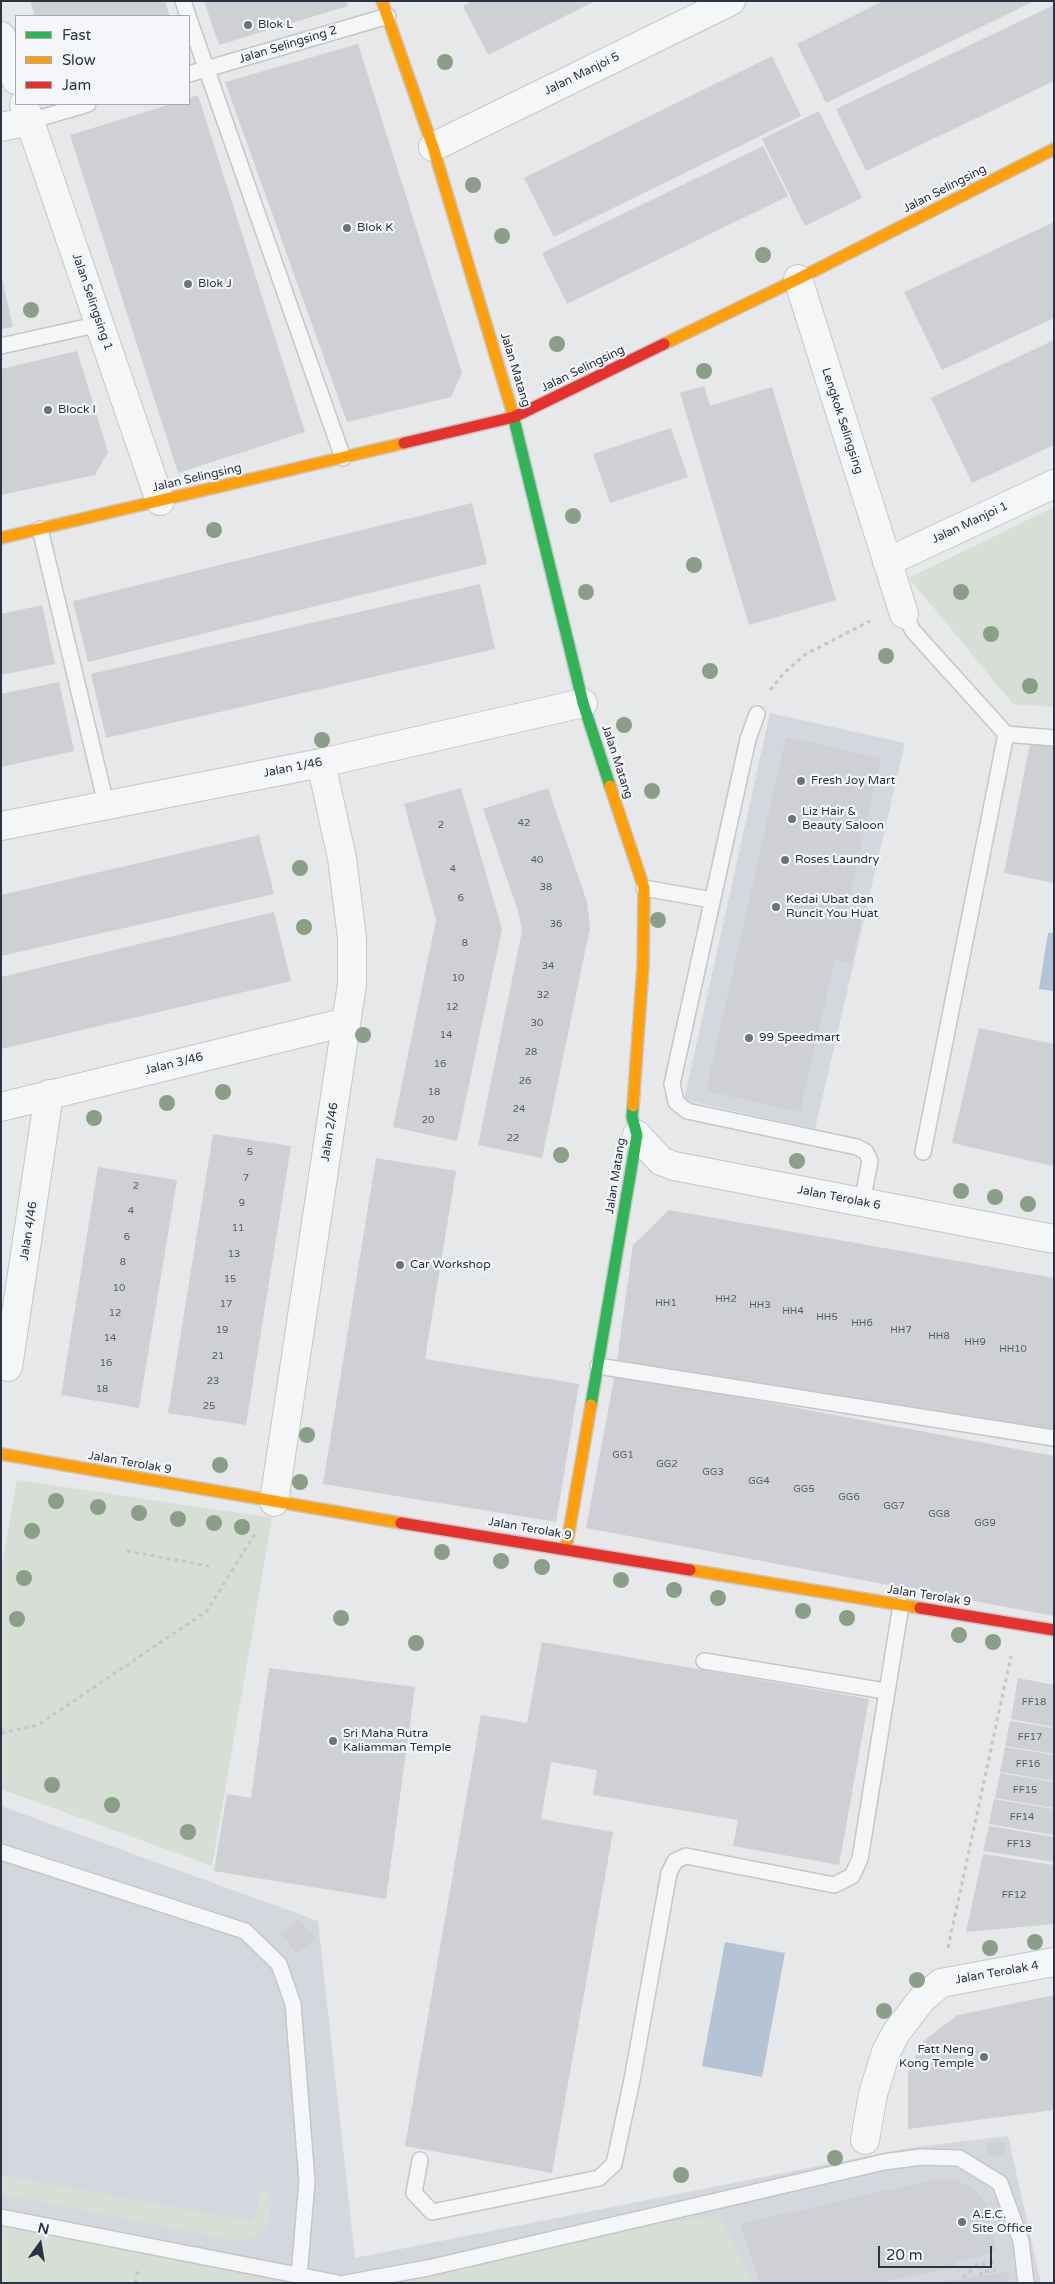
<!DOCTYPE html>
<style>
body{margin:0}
#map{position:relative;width:1055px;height:2284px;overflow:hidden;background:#e6e8ea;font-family:"Varela Round",sans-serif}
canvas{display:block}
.frame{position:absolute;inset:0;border:2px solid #2b3445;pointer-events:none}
.legend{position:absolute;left:15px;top:15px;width:175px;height:90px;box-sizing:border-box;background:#f4f6f9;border:1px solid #a4a8b1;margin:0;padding:6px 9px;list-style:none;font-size:15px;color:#2b3445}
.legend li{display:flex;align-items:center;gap:10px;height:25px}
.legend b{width:25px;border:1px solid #a4a8b1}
.north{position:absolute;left:15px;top:2219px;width:50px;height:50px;-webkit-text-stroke:4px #f4f6f9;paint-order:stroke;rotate:13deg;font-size:14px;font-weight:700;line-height:20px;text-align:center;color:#2b3445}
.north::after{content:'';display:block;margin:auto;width:18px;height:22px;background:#2b3445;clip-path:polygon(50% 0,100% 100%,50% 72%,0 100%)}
.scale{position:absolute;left:878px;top:2246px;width:114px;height:22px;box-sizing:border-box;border:2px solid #2b3445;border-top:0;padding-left:6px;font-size:15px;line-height:18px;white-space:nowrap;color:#2b3445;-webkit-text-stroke:4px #f4f6f9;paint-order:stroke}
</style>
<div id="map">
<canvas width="1055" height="2284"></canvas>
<div class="frame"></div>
<ul class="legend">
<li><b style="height:6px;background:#30b455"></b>Fast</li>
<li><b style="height:6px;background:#ff9f0a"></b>Slow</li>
<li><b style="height:6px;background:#e5322d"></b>Jam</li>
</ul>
<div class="north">N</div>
<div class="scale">20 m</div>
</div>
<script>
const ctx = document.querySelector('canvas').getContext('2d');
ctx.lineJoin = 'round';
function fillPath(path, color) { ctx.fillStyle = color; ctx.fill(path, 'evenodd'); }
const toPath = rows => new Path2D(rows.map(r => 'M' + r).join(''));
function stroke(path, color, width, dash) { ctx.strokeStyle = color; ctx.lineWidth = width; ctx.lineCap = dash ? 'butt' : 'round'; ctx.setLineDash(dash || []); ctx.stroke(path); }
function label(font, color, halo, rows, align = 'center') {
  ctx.font = font + ' "Varela Round",sans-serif'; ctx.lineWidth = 4.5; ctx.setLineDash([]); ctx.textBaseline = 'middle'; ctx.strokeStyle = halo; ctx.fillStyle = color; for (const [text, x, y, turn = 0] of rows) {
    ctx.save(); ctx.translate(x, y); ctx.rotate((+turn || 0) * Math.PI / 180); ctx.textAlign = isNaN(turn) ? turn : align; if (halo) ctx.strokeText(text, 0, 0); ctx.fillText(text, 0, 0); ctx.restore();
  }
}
fillPath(toPath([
 [770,713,905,743,815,1129,684,1100],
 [1,1806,318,1921,355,2258,909,2148,1008,2136,1041,2283,1,2283]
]), '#d4d7dd');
fillPath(toPath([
 [1054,507,1054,707,1013,704,909,578],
 [17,1480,272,1518,212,1866,1,1789,1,1570],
 [1,2175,251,2221,254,2217,262,2189,266,2190,270,2195,272,2204,267,2227,256,2237,235,2241,1,2194],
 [720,2215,754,2283,392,2283,622,2233,621,2231,667,2221,674,2222],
 [1,2223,317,2283,1,2283]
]), '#d6ded6');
fillPath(toPath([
 [1048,933,1054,933,1054,991,1039,989],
 [725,1942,785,1953,762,2077,702,2066]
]), '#b4c4d5');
fillPath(toPath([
 [30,1,165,1,170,16,35,16],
 [204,1,346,1,348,6,219,45],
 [472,1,595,1,488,55,463,6],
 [883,1,1034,1,826,103,797,44],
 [1054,5,1054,81,866,171,836,109],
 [358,44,462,373,451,397,347,422,225,82],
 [772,56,801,116,554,237,524,178],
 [198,95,305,432,178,473,70,135,171,104,189,104,189,98],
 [819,111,862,198,805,226,762,139],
 [763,146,788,196,567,304,542,253],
 [1054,222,1054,318,942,370,904,292],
 [1,274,13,327,1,329],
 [1054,340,1054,445,972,483,931,398],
 [77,351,108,452,95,475,1,495,1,369],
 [704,386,710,406,772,387,836,600,749,625,680,393],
 [671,428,688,477,610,503,593,454],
 [472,503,487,564,88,662,73,601],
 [480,584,495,649,106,738,91,674],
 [42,605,55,664,1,675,1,614],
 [59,682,74,751,1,767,1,694],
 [786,737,881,758,846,912,862,916,852,963,835,959,800,1112,706,1091],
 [1031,739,1054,744,1054,883,1004,873],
 [461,788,502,929,457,1141,393,1127,436,920,404,804],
 [548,788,587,902,590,928,542,1158,478,1145,522,931,518,911,483,809],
 [259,835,274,894,1,956,1,895],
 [274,912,291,981,1,1049,1,977],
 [979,1028,1054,1044,1054,1166,952,1143],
 [213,1134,291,1146,246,1425,168,1413],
 [376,1158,456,1171,425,1359,579,1384,556,1522,323,1484],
 [98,1167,177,1180,139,1408,61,1395],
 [669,1210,1054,1278,1054,1435,617,1360,633,1245],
 [615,1374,1054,1456,1054,1616,586,1528],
 [542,1642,869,1699,839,1865,733,1846,738,1820,593,1795,597,1770,551,1762,541,1819,613,1832,552,2173,405,2146,481,1715,527,1723],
 [269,1668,415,1687,386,1899,214,1871,227,1794,251,1798],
 [1018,1678,1054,1685,1054,1727,1011,1719],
 [1010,1721,1054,1728,1054,1754,1005,1746],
 [1005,1747,1054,1755,1054,1781,1000,1772],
 [1000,1773,1054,1782,1054,1808,995,1798],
 [994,1799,1054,1809,1054,1835,989,1824],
 [989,1826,1054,1837,1054,1862,983,1851],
 [983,1854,1054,1865,1054,1924,966,1932],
 [299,1919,315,1938,297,1954,281,1934],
 [1054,1995,1054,2110,908,2129,908,2073,923,2041,958,2015],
 [1004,2141,1006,2155,989,2158,986,2144],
 [936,2179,956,2180,974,2189,986,2204,997,2252,956,2261,957,2267,877,2283,760,2283,740,2224],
 [1008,2272,1010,2283,940,2283,939,2282]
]), '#ced0d3');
const lane = toPath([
 [183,1,188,16],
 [189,19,343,458],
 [189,74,388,16],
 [30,121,88,104],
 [1,346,100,324],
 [40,529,106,804],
 [904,614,913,631,1006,734,1054,738],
 [757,714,748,739,672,1084,676,1102,687,1111,857,1147,866,1152,870,1161,862,1202],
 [644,888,712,900],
 [923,1152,1006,734],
 [598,1366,1054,1438],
 [704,1661,885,1691],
 [1,1852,245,1931,279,1964,293,2004,307,2181,299,2276],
 [420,2160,414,2193,432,2212,599,2178,614,2164,632,2080,669,1873,675,1861,686,1856,834,1885,852,1876,860,1859,901,1605],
 [1,2217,338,2283],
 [346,2283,428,2268,884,2162,921,2157,959,2158,1000,2183,1021,2241,1026,2283]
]);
const street = toPath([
 [1,36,16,80],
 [24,104,160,501],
 [1,127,30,121],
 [433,147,731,1],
 [798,279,904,614],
 [887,562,1054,484],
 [1,826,321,763,583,703],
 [1,1107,346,1022],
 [637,1135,661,1161,674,1166,1054,1239],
 [8,1367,49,1094],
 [274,1502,352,984,352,938,342,858,321,763],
 [865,2140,873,2094,886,2052,896,2033,922,1999,941,1983,1054,1962]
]);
const fast = toPath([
 [512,411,583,703,610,786],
 [591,1405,637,1135,632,1117,633,1106]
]);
const slow = toPath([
 [382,1,433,147,512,411],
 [664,344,798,279,1054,149],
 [1,538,404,443],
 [610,786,644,888,643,966,633,1106],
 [1,1454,401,1523],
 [566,1549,591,1405],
 [690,1570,920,1608]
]);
const jam = toPath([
 [404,443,514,417,664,344],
 [401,1523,690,1570],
 [920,1608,1054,1630]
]);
stroke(lane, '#c4c6c8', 18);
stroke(street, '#c4c6c8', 30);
stroke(fast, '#c4c6c8', 14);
stroke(slow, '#c4c6c8', 14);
stroke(jam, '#c4c6c8', 14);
stroke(toPath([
 [770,690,785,672,806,654,870,621],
 [127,1551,209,1566],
 [1,1733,38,1725,207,1611,256,1532],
 [948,1948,1011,1656],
 [981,2276,981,2272,996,2270],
 [963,2278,976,2265,996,2262],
 [135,2283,138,2271]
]), '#c5c6ca', 3, [4, 4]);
stroke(lane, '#f5f6f7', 15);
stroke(street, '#f5f6f7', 28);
stroke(fast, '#30b455', 11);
stroke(slow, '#ff9f0a', 11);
stroke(jam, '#e5322d', 11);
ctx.fillStyle = '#8a9e88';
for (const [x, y] of [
 [445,62],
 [473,185],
 [502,236],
 [763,255],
 [31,310],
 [557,344],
 [704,371],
 [573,516],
 [214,530],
 [694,565],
 [586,592],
 [961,592],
 [991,634],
 [886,656],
 [710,671],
 [1030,686],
 [624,725],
 [322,740],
 [652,791],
 [300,868],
 [658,920],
 [304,927],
 [363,1035],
 [223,1092],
 [167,1103],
 [94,1118],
 [561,1155],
 [797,1161],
 [961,1191],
 [995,1197],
 [1028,1204],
 [307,1435],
 [220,1465],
 [300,1482],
 [56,1501],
 [98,1507],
 [139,1513],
 [178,1519],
 [214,1523],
 [242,1527],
 [32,1531],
 [442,1552],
 [501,1561],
 [542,1567],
 [24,1578],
 [621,1580],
 [674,1590],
 [718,1598],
 [803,1611],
 [341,1618],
 [847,1618],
 [17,1619],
 [959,1635],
 [993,1642],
 [416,1643],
 [52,1785],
 [112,1805],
 [188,1832],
 [1035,1942],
 [990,1948],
 [917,1980],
 [884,2011],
 [835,2158],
 [681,2175]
]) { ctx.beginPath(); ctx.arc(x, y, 8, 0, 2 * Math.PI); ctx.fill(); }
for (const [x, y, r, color] of [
 [248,25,5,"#6c737f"],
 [347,228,5,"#6c737f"],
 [188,284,5,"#6c737f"],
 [48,410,5,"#6c737f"],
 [801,781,5,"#6c737f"],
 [792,819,5,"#6c737f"],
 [785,860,5,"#6c737f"],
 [776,907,5,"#6c737f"],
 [749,1038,5,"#6c737f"],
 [400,1265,5,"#6c737f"],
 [333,1741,5,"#6c737f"],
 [984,2057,5,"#6c737f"],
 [962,2222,5,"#6c737f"]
]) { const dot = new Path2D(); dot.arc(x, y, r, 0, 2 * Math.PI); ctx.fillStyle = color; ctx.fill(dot); stroke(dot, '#f4f6f9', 2); }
label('10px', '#545c69', null, [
 ["42",524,823],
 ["2",441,825],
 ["40",537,860],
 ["4",453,869],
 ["38",546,887],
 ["6",461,898],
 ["36",556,924],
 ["8",465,943],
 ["34",548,966],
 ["10",458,978],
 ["32",543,995],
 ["12",452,1007],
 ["30",537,1023],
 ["14",446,1035],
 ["28",531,1052],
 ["16",440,1064],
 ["26",525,1081],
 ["18",434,1092],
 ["24",519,1109],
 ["20",428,1120],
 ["22",513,1138],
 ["5",250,1152],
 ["7",246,1178],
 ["2",136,1186],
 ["9",242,1203],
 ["4",131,1211],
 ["11",238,1228],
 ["6",127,1237],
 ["13",234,1254],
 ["8",123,1262],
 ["15",230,1279],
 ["10",119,1288],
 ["HH2",726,1299],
 ["HH1",666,1303],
 ["17",226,1304],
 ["HH3",760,1305],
 ["HH4",793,1311],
 ["12",115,1313],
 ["HH5",827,1317],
 ["HH6",862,1323],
 ["19",222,1330],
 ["HH7",901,1330],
 ["HH8",939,1336],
 ["14",110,1338],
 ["HH9",975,1342],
 ["HH10",1013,1349],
 ["21",218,1356],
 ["16",106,1363],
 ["23",213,1381],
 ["18",102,1389],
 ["25",209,1406],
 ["GG1",623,1455],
 ["GG2",667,1464],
 ["GG3",713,1472],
 ["GG4",759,1481],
 ["GG5",804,1489],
 ["GG6",849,1497],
 ["GG7",894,1506],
 ["GG8",939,1514],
 ["GG9",985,1523],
 ["FF18",1034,1702],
 ["FF17",1030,1737],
 ["FF16",1028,1764],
 ["FF15",1025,1790],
 ["FF14",1022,1817],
 ["FF13",1019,1844],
 ["FF12",1014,1895]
]);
label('12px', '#2b3445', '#f4f6f9', [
 ["Blok L",258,25],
 ["Blok K",357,228],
 ["Blok J",198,284],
 ["Block I",58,410],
 ["Fresh Joy Mart",811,781],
 ["Liz Hair &",802,812],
 ["Beauty Saloon",802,826],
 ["Roses Laundry",795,860],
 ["Kedai Ubat dan",786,900],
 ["Runcit You Huat",786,914],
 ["99 Speedmart",759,1038],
 ["Car Workshop",410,1265],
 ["Sri Maha Rutra",343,1734],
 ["Kaliamman Temple",343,1748],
 ["Fatt Neng",974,2050,"right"],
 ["Kong Temple",974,2064,"right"],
 ["A.E.C.",972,2215],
 ["Site Office",972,2229]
], 'left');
label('12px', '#2b3445', '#f4f6f9', [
 ["Jalan Selingsing 2",288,45,-17],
 ["Jalan Manjoi 5",582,74,-26],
 ["Jalan Selingsing",945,189,-27],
 ["Jalan Selingsing 1",92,302,71],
 ["Jalan Selingsing",583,369,-26],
 ["Jalan Matang",515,370,73],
 ["Lengkok Selingsing",842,421,72],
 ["Jalan Selingsing",197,478,-13],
 ["Jalan Manjoi 1",970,523,-25],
 ["Jalan Matang",617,762,72],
 ["Jalan 1/46",293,768,-11],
 ["Jalan 3/46",174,1064,-14],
 ["Jalan 2/46",330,1132,-81],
 ["Jalan Matang",616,1176,-81],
 ["Jalan Terolak 6",839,1198,11],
 ["Jalan 4/46",29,1231,-81],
 ["Jalan Terolak 9",130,1463,10],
 ["Jalan Terolak 9",530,1529,10],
 ["Jalan Terolak 9",929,1596,9],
 ["Jalan Terolak 4",997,1973,-10]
]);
</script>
